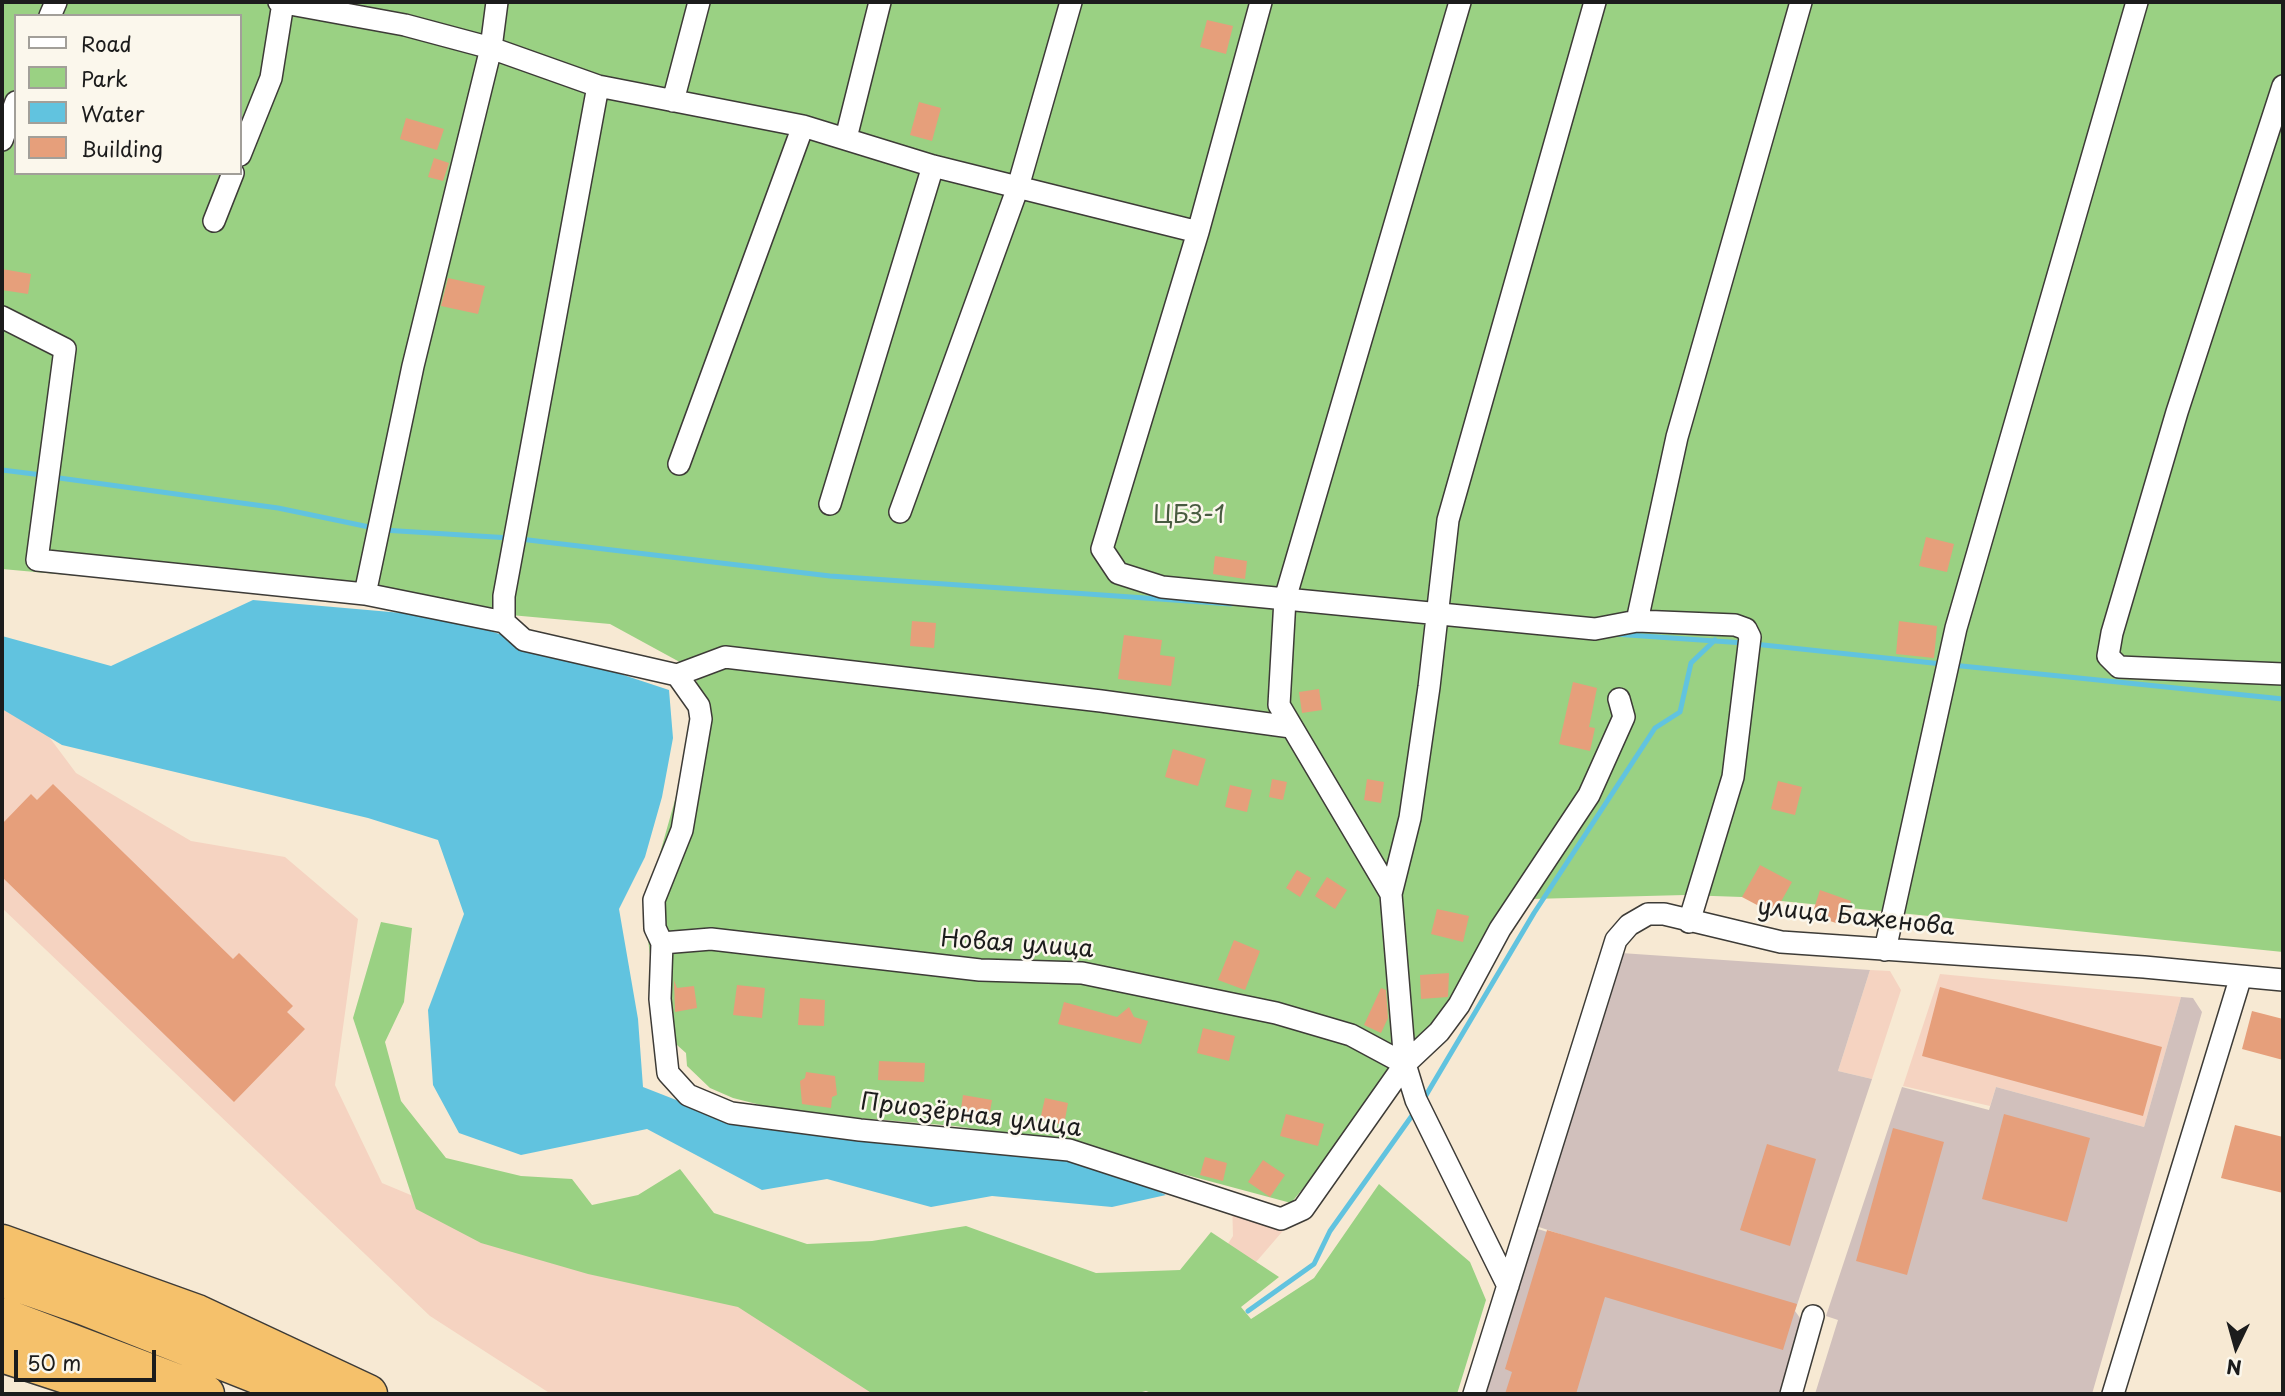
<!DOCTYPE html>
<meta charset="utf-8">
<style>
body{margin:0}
#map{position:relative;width:2285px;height:1396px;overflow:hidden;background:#f7e9d3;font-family:"Playpen Sans",sans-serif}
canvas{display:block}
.frame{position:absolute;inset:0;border:4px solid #1c1c1c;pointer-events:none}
.legend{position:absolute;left:14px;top:14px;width:228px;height:161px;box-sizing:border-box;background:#fbf7ec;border:2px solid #a29f99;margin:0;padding:9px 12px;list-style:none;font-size:21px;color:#1c1c1c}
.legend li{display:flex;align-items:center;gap:14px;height:35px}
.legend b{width:35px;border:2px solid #a29f99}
.north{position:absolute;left:2201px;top:1312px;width:70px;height:70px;-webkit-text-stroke:5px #fbf7ec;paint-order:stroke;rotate:185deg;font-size:19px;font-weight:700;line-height:28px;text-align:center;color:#1c1c1c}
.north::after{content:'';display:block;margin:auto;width:24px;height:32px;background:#1c1c1c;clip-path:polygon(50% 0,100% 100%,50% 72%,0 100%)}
.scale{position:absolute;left:14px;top:1350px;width:142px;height:32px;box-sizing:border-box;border:4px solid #1c1c1c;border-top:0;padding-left:9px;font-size:21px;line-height:24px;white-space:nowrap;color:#1c1c1c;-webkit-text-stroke:5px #fbf7ec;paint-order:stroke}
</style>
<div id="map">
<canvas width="2285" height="1396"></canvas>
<div class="frame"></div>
<ul class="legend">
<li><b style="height:9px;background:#fff"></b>Road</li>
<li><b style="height:19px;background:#9ad183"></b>Park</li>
<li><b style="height:19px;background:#61c3df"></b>Water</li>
<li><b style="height:19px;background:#e69f7b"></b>Building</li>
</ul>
<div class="north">N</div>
<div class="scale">50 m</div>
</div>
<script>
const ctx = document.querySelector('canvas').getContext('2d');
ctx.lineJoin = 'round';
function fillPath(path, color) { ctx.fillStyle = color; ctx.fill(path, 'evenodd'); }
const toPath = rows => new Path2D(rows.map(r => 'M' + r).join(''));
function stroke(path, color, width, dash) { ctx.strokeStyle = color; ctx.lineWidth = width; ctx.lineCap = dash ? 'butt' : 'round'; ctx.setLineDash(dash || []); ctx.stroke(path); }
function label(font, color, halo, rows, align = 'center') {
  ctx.font = font + ' "Playpen Sans",sans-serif'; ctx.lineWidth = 5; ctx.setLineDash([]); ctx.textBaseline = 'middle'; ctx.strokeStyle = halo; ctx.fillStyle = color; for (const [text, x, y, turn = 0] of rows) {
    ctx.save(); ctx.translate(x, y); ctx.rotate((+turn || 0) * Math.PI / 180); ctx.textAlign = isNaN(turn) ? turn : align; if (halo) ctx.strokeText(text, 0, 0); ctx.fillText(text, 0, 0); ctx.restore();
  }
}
fillPath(toPath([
 [2,665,35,718,76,773,191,841,285,857,358,919,335,1085,382,1183,492,1229,1203,1282,1233,1236,1232,1200,1294,1218,1156,1378,1113,1394,551,1394,430,1316,2,908],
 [1870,970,1890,971,1901,990,1872,1079,1838,1071],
 [1940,974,2181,997,2144,1127,1996,1087,1990,1106,1903,1086]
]), '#f5d3c1');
fillPath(toPath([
 [1621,953,1870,970,1838,1071,1872,1079,1795,1311,1803,1322,1781,1394,1485,1394,1535,1228,1696,1280,1536,1226],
 [2181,997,2193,998,2202,1012,2092,1394,1815,1394,1838,1320,1826,1316,1902,1087,1989,1110,1996,1087,2144,1127]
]), '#d1c0bc');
fillPath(toPath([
 [2,2,2283,2,2283,952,1742,897,1685,895,1531,899,1405,1064,1291,1203,1056,1140,955,1126,788,1112,733,1098,710,1088,687,1066,686,1053,660,1030,644,910,682,775,698,672,610,624,2,569],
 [16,16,240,16,240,173,16,173],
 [381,922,412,928,404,1002,385,1042,401,1101,446,1158,521,1176,572,1179,592,1205,638,1195,680,1169,714,1213,807,1244,872,1241,966,1226,1096,1273,1180,1270,1211,1232,1279,1277,1241,1307,1251,1319,1314,1278,1379,1184,1470,1262,1486,1300,1457,1394,1154,1394,1146,1391,1134,1394,873,1394,738,1307,588,1274,481,1243,416,1209,353,1018]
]), '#9ad183');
fillPath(toPath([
 [253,600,448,617,669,690,673,738,662,797,645,857,619,909,638,1019,643,1087,712,1114,1079,1155,1166,1195,1112,1207,992,1196,931,1207,827,1179,762,1190,647,1129,521,1155,459,1133,433,1085,428,1010,464,914,438,840,368,818,62,745,2,709,2,636,111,666]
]), '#61c3df');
stroke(toPath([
 [2,470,42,475],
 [52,477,278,508,374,528],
 [383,530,510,538],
 [520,539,830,576,1231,604],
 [1614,634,1744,643],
 [1754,644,1942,664],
 [1952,665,2283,699],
 [1422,1102,1534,913,1655,728,1680,712,1691,663,1715,640],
 [1248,1311,1314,1264,1330,1231,1416,1110]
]), '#61c3df', 5);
fillPath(toPath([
 [1207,20,1233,26,1226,54,1200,47],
 [919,102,941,108,932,141,910,135],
 [406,118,444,129,437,150,400,139],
 [434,158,449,163,443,181,428,177],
 [2,269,31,274,28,294,2,290],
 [448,278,485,286,478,314,441,306],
 [1926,537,1954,544,1947,572,1919,566],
 [1215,556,1247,561,1245,579,1213,574],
 [912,621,936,623,934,648,910,646],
 [1899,621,1937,626,1934,658,1896,654],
 [1124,635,1162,640,1160,655,1175,657,1171,686,1118,679],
 [1573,682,1597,688,1589,727,1595,728,1590,751,1559,744],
 [1319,689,1322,710,1302,713,1299,692],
 [1173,749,1206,759,1198,786,1165,777],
 [1272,779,1287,782,1283,800,1269,797],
 [1367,779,1384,782,1381,803,1364,800],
 [1778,781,1802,787,1795,815,1771,809],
 [53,784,233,959,239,953,293,1006,287,1012,305,1029,234,1102,2,877,2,824,31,794,37,800],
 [1230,785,1252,790,1247,812,1225,807],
 [1760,865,1792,882,1774,914,1742,897],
 [1297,870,1311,878,1300,897,1286,888],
 [1327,877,1347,890,1335,909,1315,896],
 [1820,890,1851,901,1842,925,1812,915],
 [1437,909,1469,916,1463,942,1431,934],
 [1234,940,1260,951,1245,990,1218,980],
 [1449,973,1448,997,1421,999,1420,975],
 [674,980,677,988,694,986,697,1008,675,1012],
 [737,985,765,988,762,1018,733,1015],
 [1940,987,2162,1047,2143,1116,1922,1056],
 [1381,988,1386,990,1388,1018,1381,1033,1364,1025],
 [800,998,825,1000,824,1026,798,1025],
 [1064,1002,1117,1017,1129,1007,1134,1017,1148,1021,1141,1044,1058,1024],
 [2252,1011,2283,1019,2283,1060,2242,1049],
 [1203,1028,1235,1036,1229,1061,1197,1053],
 [879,1061,925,1063,924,1082,878,1080],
 [806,1072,835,1076,837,1095,832,1097,831,1108,802,1104,800,1081,805,1078],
 [963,1095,992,1100,988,1124,966,1121,967,1113,961,1109],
 [1045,1098,1068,1103,1064,1125,1040,1120],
 [1286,1114,1324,1124,1318,1146,1280,1136],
 [2004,1114,2090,1138,2067,1222,1982,1199],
 [2235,1125,2283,1137,2283,1193,2221,1178],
 [1893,1128,1944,1142,1907,1275,1856,1261],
 [1767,1144,1816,1159,1790,1246,1740,1230],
 [1205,1157,1227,1163,1223,1181,1200,1175],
 [1263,1160,1285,1175,1270,1197,1248,1182],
 [1547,1230,1797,1304,1783,1350,1605,1297,1576,1394,1505,1394,1512,1372,1505,1369]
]), '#e69f7b');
const street = toPath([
 [279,2,405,25,491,48,598,86,803,126,933,166,1198,232,1102,549,1118,573,1162,587,1595,629,1637,621,1735,625,1746,629,1750,637,1733,777,1689,922],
 [497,2,491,48,413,366,365,594,504,622],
 [1460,2,1285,599,1279,705,1391,894,1405,1064,1416,1100,1508,1286],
 [50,16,56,2],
 [598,86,504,596,504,622,524,640,677,675,725,657,1101,701,1291,727],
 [2283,86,2177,412,2112,633,2108,656,2119,667,2283,674],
 [673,101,699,2],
 [846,138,880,2],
 [2,140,16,102],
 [240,155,271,78,283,3],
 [214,221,233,173],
 [1198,232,1261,2],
 [2,317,65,349,37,560,365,594],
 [679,464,803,126],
 [830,504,933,166],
 [900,512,1018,187,1071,2],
 [1637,621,1677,437,1801,2],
 [677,675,699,706,701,719,682,830,654,900,655,928,662,943,711,939,980,970,1082,973,1276,1013,1351,1035,1405,1064],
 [1391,894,1410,818,1429,687,1448,520,1595,2],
 [662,943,660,999,668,1073,688,1095,731,1113,860,1130,1069,1150,1281,1219,1303,1209,1405,1064,1439,1032,1459,1005,1500,929,1589,795,1624,717,1619,699],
 [1885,950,1956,628,2137,2],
 [1474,1394,1616,940,1629,925,1648,914,1664,914,1781,942,2144,967,2283,980],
 [1791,1394,1813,1316],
 [2113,1394,2241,976]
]);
const highway = toPath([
 [2,1244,197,1314,368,1394],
 [2,1277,85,1306,307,1394],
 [2,1317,205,1394],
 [2,1353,127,1394]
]);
stroke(street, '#3d3b37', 24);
stroke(highway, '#3d3b37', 41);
stroke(street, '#fff', 21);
stroke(highway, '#f5c16b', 38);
label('24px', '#485b40', '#fbf7ec', [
 ["ЦБЗ-1",1189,516]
]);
label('24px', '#1c1c1c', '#fbf7ec', [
 ["улица Баженова",1856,918,6],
 ["Новая улица",1017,945,4],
 ["Приозёрная улица",971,1116,7]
]);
</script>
